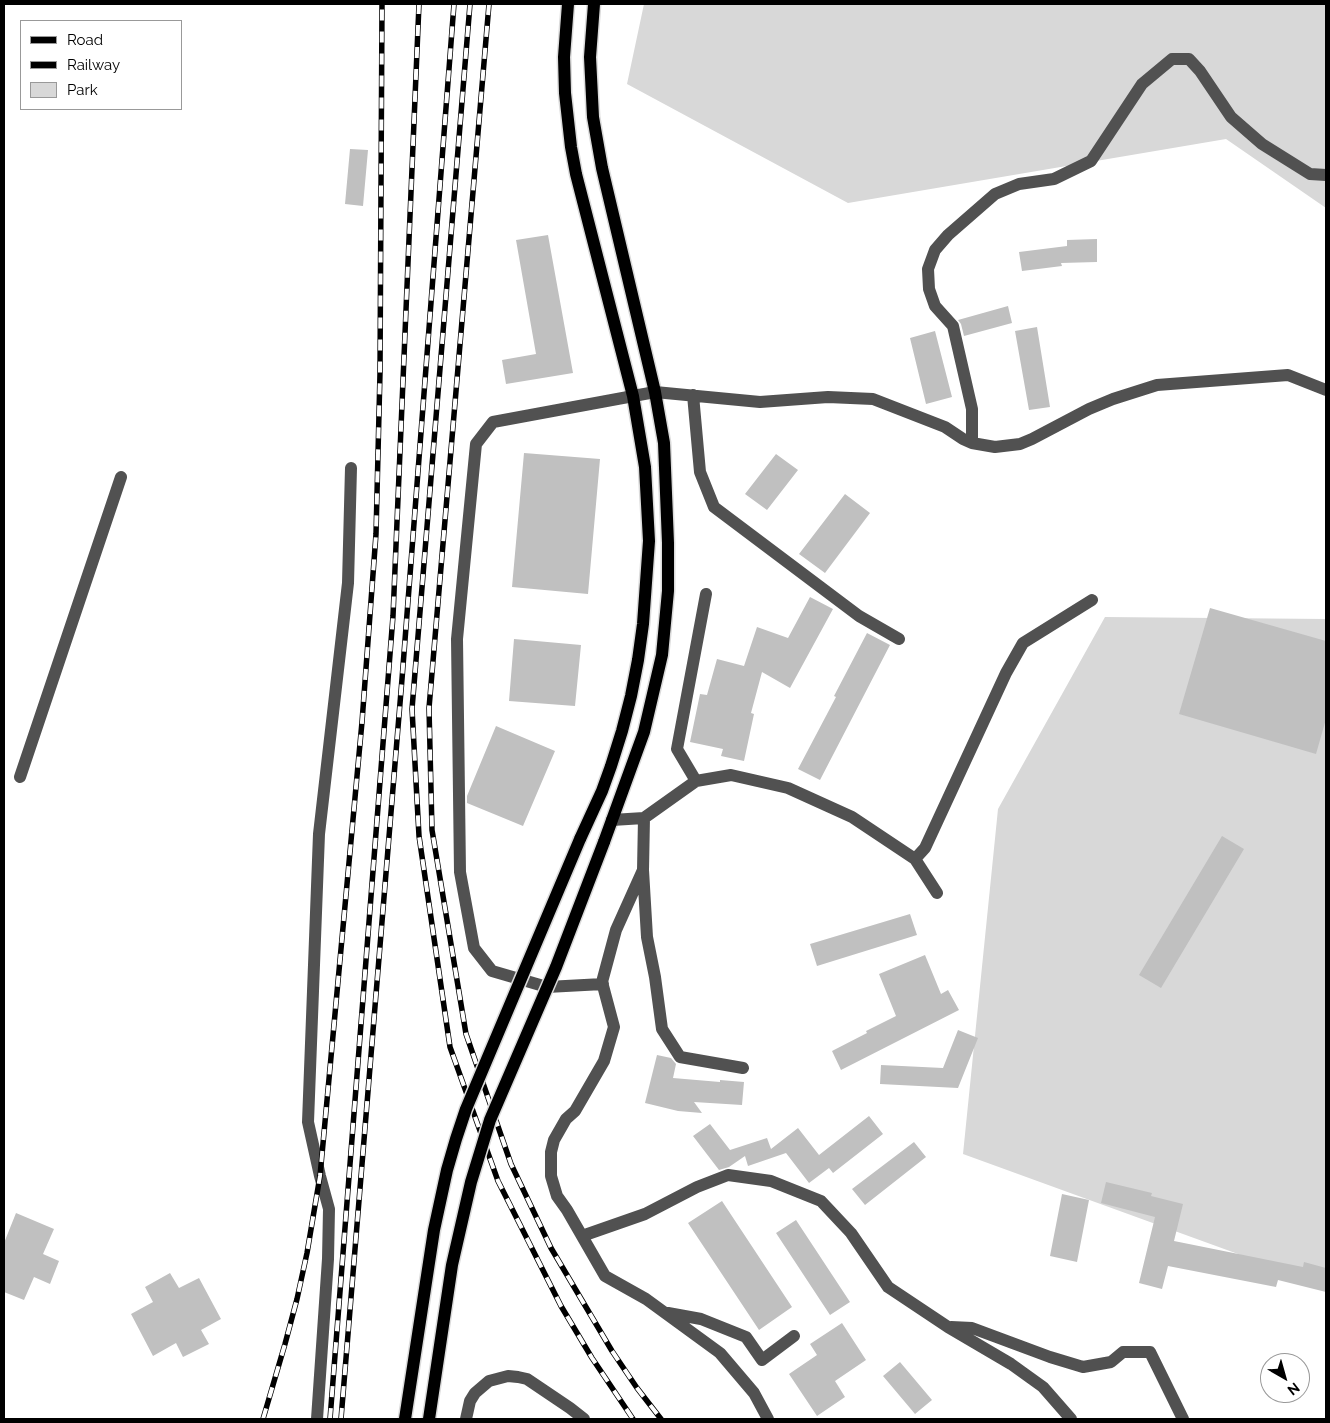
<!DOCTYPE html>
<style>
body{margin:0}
#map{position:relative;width:1330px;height:1423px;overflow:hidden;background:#fff;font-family:Raleway,sans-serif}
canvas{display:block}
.frame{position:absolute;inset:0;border:5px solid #000;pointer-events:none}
.legend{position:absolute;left:20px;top:20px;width:162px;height:90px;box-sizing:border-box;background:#fff;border:1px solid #999;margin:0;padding:6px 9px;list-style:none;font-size:15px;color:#000}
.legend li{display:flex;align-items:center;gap:10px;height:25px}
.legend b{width:25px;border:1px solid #999}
.north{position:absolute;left:1260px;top:1353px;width:50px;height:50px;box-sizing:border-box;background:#fff;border:1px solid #999;border-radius:50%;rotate:142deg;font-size:14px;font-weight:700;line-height:20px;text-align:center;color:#000}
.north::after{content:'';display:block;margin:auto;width:18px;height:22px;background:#000;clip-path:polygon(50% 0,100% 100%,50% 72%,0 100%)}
</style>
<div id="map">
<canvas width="1330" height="1423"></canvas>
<div class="frame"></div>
<ul class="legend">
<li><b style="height:6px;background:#000"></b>Road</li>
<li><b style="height:6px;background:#000"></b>Railway</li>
<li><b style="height:14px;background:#d8d8d8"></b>Park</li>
</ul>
<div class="north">N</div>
</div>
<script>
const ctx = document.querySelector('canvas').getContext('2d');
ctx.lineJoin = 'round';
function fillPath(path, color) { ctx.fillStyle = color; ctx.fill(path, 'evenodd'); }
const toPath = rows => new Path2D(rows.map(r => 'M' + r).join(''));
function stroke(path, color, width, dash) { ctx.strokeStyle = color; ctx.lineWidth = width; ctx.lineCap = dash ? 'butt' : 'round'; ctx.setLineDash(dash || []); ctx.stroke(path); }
fillPath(toPath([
 [644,4,1326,4,1326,208,1226,139,848,203,627,84],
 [1105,617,1326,619,1326,1286,963,1154,998,809]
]), '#d8d8d8');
fillPath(toPath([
 [350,149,368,150,363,206,345,204],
 [548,235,573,373,506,384,502,360,536,354,516,240],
 [1097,239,1097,262,1061,263,1062,266,1022,271,1019,252,1067,246,1067,240],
 [1008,306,1012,323,964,336,961,324,958,320],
 [1037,327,1050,407,1029,410,1015,331],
 [935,331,952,397,926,404,910,338],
 [524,453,600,459,588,594,512,587],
 [776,454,798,470,767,510,745,494],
 [845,494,870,513,825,573,799,554],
 [810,597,833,609,790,688,762,672,751,713,754,714,744,761,721,756,723,749,690,742,700,694,707,695,717,659,744,666,757,627,788,638],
 [1210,608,1326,641,1326,719,1316,754,1179,714],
 [867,633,890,645,820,780,798,769,836,697,834,696],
 [514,639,581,645,575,706,509,701],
 [496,726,555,751,523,826,467,803,467,796],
 [1222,836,1244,849,1161,988,1139,975],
 [910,914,917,935,817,966,810,944],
 [925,955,941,994,948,990,959,1010,841,1070,832,1051,867,1033,866,1031,896,1016,879,974],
 [958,1030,978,1038,958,1088,880,1084,881,1065,943,1068],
 [657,1055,671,1058,676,1064,673,1078,720,1082,720,1080,744,1082,742,1105,694,1102,702,1113,678,1111,645,1103],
 [869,1116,883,1134,833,1173,829,1168,809,1183,786,1153,748,1166,745,1156,729,1167,719,1170,693,1136,710,1124,730,1150,767,1138,771,1149,798,1128,819,1155],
 [914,1142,926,1157,865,1205,852,1189],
 [1106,1182,1152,1193,1151,1196,1183,1204,1174,1241,1303,1267,1304,1262,1326,1268,1326,1292,1278,1280,1276,1287,1168,1266,1162,1289,1139,1283,1155,1217,1101,1203],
 [1062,1194,1089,1200,1077,1262,1050,1256],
 [722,1201,792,1307,759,1330,688,1223],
 [16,1213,54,1229,43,1254,59,1261,50,1284,34,1277,24,1300,4,1292,4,1243],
 [796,1220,850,1302,830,1315,776,1233],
 [170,1273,179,1288,199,1278,221,1319,201,1330,209,1344,183,1357,176,1343,153,1356,131,1314,153,1302,145,1287],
 [842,1323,866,1360,835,1381,845,1397,817,1416,789,1374,817,1355,810,1344],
 [900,1362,932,1400,915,1414,883,1376]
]), '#c0c0c0');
const major = toPath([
 [568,4,564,57,565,93,571,147,576,174,633,396,645,467,649,541,643,624,638,660,631,696,622,731,611,766,602,791,580,839],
 [594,4,590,57,593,117,602,168,655,392,664,443,668,543,668,591,662,655,644,732,604,842]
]);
stroke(major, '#dbdbdb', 15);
stroke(toPath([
 [693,395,700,472,714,507,859,616,899,639],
 [972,443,972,409,953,326,935,306,929,289,928,269,935,250,948,235,995,194,1019,184,1054,179,1091,161,1142,84,1172,59,1189,59,1200,71,1231,117,1262,144,1310,174,1326,175],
 [20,777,121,477],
 [696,781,677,749,706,594],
 [644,818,643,870,647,937,655,977,662,1029,680,1057,743,1068],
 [612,820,644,818,696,781,731,775,788,788,852,817,915,859,937,893],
 [915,859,925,848,1006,673,1023,643,1092,600],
 [643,870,616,930,602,982,614,1027,604,1061,575,1111,566,1119,554,1140,551,1152,551,1176,557,1196,567,1210,605,1276,646,1299,720,1353,754,1393,768,1419],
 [603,984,547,987,492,971,474,948,460,872,457,639,476,444,493,422,655,392,760,402,828,397,873,399,945,427,963,439,972,443,995,447,1020,444,1032,439,1089,409,1113,399,1157,385,1288,375,1326,390],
 [582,1236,645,1214,697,1187,728,1175,771,1181,821,1201,851,1233,888,1287,948,1327,1011,1364,1043,1387,1071,1419],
 [668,1313,701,1319,746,1337,762,1360,794,1336],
 [951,1327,972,1328,1050,1357,1083,1367,1111,1362,1123,1352,1150,1352,1183,1419],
 [317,1419,328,1259,329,1209,320,1176,308,1122,319,834,348,583,351,468],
 [466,1419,470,1401,475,1393,489,1381,508,1376,518,1377,527,1379,570,1408,584,1419]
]), '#515151', 12);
stroke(major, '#000', 12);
const rail = toPath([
 [470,4,412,709,419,836,450,1047,498,1181,561,1306,592,1358,633,1419],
 [489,4,429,708,432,830,466,1034,511,1164,551,1248,612,1351,637,1388,661,1419],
 [263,1419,285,1344,297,1299,307,1253,320,1176,362,722,376,534,380,373,382,4],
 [330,1419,393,616,419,4],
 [341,1419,402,679,454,4]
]);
stroke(rail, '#000', 5.5);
stroke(rail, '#fff', 4, [11]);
const majorBridge = toPath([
 [405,1419,434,1230,447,1170,456,1139,466,1109,580,839],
 [429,1419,452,1265,471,1182,490,1120,556,967,604,842]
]);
stroke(majorBridge, '#dbdbdb', 15, []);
stroke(majorBridge, '#000', 12);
</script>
